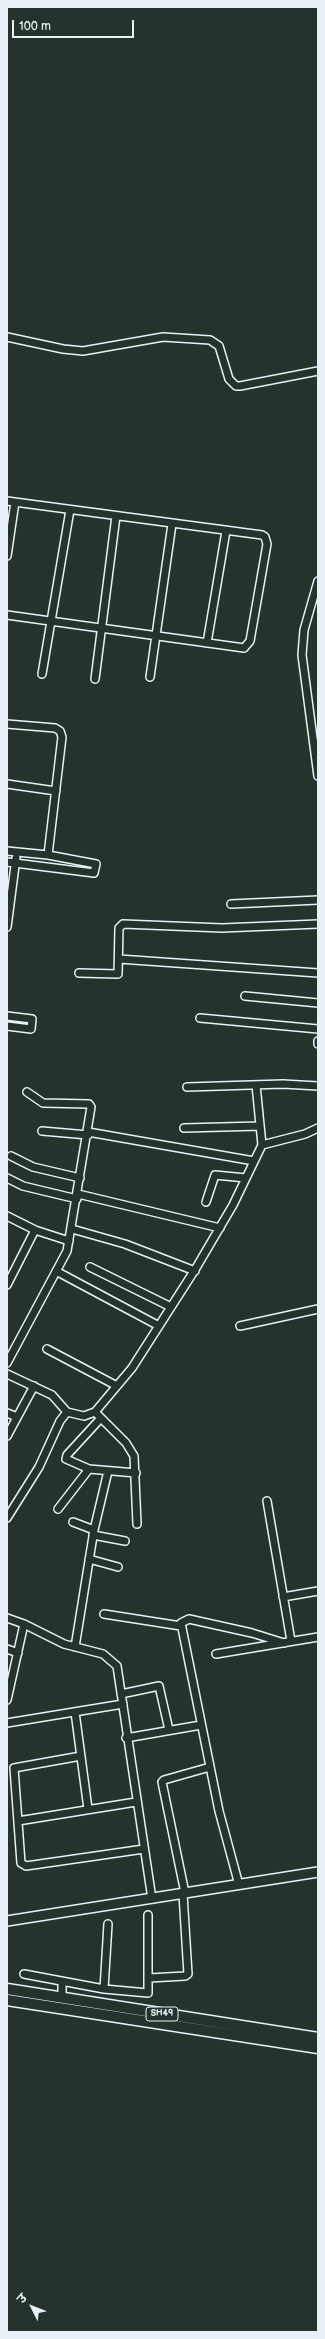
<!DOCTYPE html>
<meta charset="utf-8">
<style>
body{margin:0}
#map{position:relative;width:325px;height:2339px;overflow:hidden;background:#26332d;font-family:"Balsamiq Sans","Playpen Sans Deva",sans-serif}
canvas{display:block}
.frame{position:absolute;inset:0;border:8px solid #e8f1f8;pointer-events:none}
.north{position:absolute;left:12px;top:2287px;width:40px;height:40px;-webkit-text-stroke:3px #26332d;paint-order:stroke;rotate:312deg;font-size:11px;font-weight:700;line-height:16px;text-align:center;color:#e8f1f8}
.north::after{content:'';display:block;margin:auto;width:14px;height:18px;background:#e8f1f8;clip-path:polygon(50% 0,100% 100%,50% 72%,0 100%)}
.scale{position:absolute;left:12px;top:20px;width:122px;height:18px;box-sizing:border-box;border:2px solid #e8f1f8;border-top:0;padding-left:5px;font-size:12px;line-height:14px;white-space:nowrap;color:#e8f1f8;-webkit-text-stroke:3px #26332d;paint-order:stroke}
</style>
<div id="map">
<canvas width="325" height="2339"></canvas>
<div class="frame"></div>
<div class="north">उ</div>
<div class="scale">100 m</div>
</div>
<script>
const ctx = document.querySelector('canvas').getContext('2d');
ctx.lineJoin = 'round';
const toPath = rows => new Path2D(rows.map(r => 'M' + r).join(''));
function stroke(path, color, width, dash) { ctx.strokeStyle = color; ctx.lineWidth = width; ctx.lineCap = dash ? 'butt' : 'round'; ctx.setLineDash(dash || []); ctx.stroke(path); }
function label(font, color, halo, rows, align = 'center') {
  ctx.font = font + ' "Balsamiq Sans",sans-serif'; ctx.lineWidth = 3.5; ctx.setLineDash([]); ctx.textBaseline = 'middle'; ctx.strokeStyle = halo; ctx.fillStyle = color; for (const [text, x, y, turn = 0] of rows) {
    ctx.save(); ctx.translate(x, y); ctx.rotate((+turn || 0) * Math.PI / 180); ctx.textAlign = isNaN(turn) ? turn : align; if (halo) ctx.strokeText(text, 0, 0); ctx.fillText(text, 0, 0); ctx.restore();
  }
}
const street = toPath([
 [7,337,63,349,83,351,163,337,210,340,219,346,229,379,236,386,240,386,318,371],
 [7,501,262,535,265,537,267,544,250,641,244,648,7,615],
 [7,556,15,502],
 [318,581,304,630,302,655,318,776],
 [207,643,226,531],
 [42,674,70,510],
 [150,677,172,524],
 [95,679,116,516],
 [7,724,55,728,60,731,62,737,48,855],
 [7,784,56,791],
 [7,851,48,855,96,864,94,873,7,862],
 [231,904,318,900],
 [7,927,16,858],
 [119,959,318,973],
 [79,973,118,974,119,928,123,924,222,928,318,924],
 [245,996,318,1003],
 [7,1016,32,1019,31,1029,7,1026],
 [200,1018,318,1029],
 [318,1041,318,1044],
 [256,1085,262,1145],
 [187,1087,283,1084,318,1086],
 [184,1128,260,1126],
 [42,1131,88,1135],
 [88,1132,254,1161],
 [11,1156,33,1167,80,1178],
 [7,1178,23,1186,77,1199],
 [78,1194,220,1228],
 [206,1202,215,1175,246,1178],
 [7,1216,35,1230,69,1241],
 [72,1229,125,1244,195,1271],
 [90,1267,171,1307],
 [56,1271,159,1326],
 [7,1285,35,1230],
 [240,1326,318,1309],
 [47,1349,117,1386],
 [7,1363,67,1251,91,1107,89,1104,43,1103,27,1092],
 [7,1374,52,1395,67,1412],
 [95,1412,126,1443,134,1456,137,1524],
 [7,1413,17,1417],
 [101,1418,67,1455,66,1459,89,1469,136,1473],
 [7,1436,34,1386],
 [267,1501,291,1641],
 [58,1509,89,1469],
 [7,1518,39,1467,60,1421,67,1412,84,1416,95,1412,132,1368,196,1268,233,1205,262,1145,305,1134,318,1128],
 [73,1522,94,1530],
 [93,1535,125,1541],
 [89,1559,118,1567],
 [283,1597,318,1591],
 [104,1614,181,1626],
 [7,1618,24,1624,7,1700],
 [24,1624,64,1644,103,1654,117,1666,152,1899],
 [75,1647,94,1530,108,1471],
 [7,1649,18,1653],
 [216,1654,318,1637],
 [121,1694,159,1686,169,1730],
 [75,1712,88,1809],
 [7,1723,123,1704],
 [126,1738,201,1725],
 [81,1756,14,1768,21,1863,26,1866,144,1849],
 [18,1821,136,1802],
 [239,1885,219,1811,181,1623,189,1619,252,1633,284,1643],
 [185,1893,162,1782,164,1780,210,1767],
 [24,1974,104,1989,148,1993,148,1915],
 [149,1978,185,1976,188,1974,183,1894],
 [104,1989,108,1924],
 [62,1998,62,1982]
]);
const secondary = toPath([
 [7,1921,318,1872]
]);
const primary = toPath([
 [7,1989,318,2038],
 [7,2000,318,2048]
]);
stroke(street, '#e8f1f8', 10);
stroke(secondary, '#e8f1f8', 12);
stroke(primary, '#e8f1f8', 13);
stroke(street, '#26332d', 7);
stroke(secondary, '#26332d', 9);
stroke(primary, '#26332d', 10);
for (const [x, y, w] of [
 [162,2014,32]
]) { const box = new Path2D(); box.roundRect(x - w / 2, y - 7, w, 14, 3); ctx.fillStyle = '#26332d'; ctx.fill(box); stroke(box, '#e8f1f8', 1); }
label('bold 9px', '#e8f1f8', null, [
 ["SH49",162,2014]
]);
</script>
